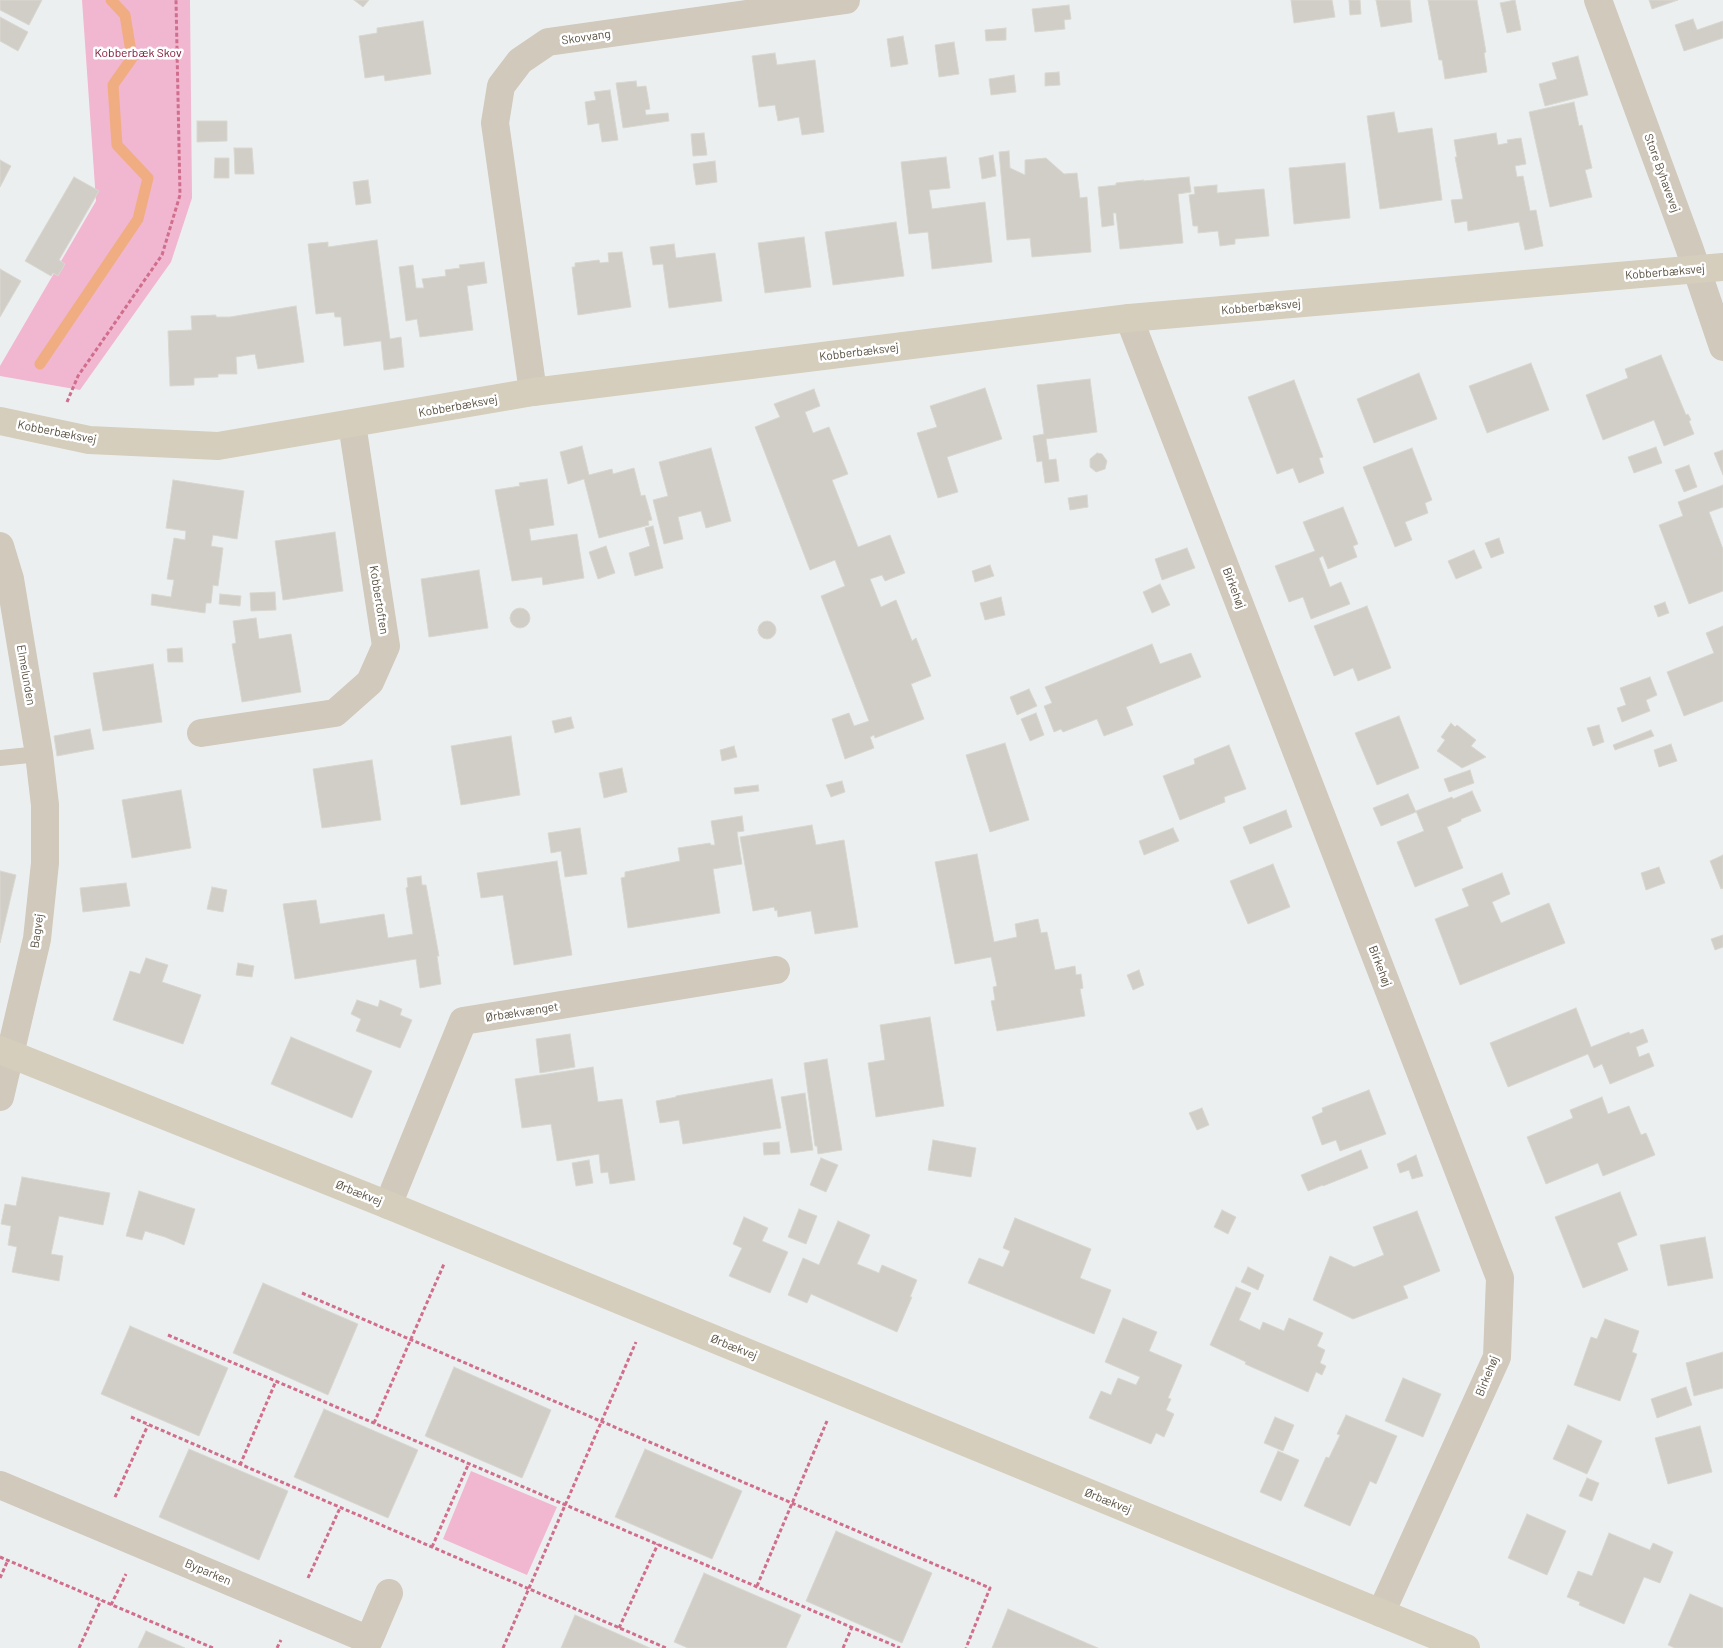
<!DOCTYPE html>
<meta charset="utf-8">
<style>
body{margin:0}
canvas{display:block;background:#eceff0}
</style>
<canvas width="1723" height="1648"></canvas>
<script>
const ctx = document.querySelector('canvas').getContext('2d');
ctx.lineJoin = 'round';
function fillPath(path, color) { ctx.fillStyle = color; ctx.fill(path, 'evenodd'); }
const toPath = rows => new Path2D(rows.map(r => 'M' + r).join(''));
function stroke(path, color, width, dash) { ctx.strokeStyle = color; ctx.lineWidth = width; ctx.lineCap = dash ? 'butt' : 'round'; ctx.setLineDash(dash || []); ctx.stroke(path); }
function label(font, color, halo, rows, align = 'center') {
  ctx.font = font + ' Barlow,sans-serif'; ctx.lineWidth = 5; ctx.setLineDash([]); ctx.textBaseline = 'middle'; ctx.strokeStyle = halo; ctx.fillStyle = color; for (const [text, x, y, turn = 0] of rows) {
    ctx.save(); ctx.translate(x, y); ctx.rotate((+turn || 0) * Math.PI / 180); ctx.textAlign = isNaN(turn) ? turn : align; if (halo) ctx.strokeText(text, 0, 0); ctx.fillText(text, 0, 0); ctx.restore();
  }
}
fillPath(toPath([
 [82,0,190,0,192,198,171,262,80,390,0,376,0,366,96,201],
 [471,1471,557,1507,527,1575,443,1539]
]), '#f1b7d0');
stroke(toPath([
 [40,364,138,219,148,178,117,145,113,85,132,58,125,15,111,0]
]), '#f0ad82', 11);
const building = toPath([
 [0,0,42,0,29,25,0,10,0,0],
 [354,0,369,0,363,7,354,0],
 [1291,0,1332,0,1335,17,1294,23,1291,0],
 [1349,0,1360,0,1361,14,1350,15,1349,0],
 [1376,0,1410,0,1412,22,1381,27,1376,0],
 [1428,0,1477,0,1486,52,1484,53,1487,72,1445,79,1442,60,1439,60,1428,0],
 [1515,0,1521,30,1507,33,1500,3,1515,0],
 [1649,0,1678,0,1652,9,1649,0],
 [1069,5,1071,19,1064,20,1065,29,1035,32,1032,9,1069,5],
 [0,17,28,32,18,51,0,41,0,17],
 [1693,19,1697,30,1723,21,1723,38,1684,51,1675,25,1693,19],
 [423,21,431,74,385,81,384,75,365,78,359,36,377,33,377,28,423,21],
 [1006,28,1006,40,986,41,985,30,1006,28],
 [903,36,908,64,891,67,887,39,903,36],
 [954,42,959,74,939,77,935,45,954,42],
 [775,53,777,65,815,60,824,132,802,135,799,117,778,121,775,105,759,107,752,56,775,53],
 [1578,56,1588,95,1545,106,1539,84,1557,79,1552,63,1578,56],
 [1059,72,1060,85,1045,86,1045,73,1059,72],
 [1014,75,1016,92,991,95,989,79,1014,75],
 [636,81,637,87,646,86,650,109,645,110,646,115,668,113,669,121,623,128,616,83,636,81],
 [610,90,618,140,602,142,599,123,588,125,585,102,596,100,594,92,610,90],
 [1574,102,1579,126,1582,125,1592,168,1585,170,1592,197,1550,207,1529,112,1574,102],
 [1394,112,1398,133,1432,128,1442,200,1380,209,1367,116,1394,112],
 [197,121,227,121,227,141,197,142,197,121],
 [704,133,707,155,693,156,691,134,704,133],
 [1496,133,1498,145,1508,143,1507,140,1521,138,1526,164,1515,166,1517,177,1523,176,1530,211,1536,210,1543,246,1525,250,1519,222,1468,231,1467,221,1455,223,1451,200,1463,199,1455,157,1457,157,1454,140,1496,133],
 [234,148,252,148,254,174,235,174,234,148],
 [1009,151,1010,168,1025,175,1025,160,1046,158,1064,174,1077,173,1080,198,1087,197,1091,252,1032,257,1030,238,1007,240,999,152,1009,151],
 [993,155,996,176,982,179,979,158,993,155],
 [946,157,950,188,929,190,932,209,985,202,992,262,932,269,928,232,909,234,901,162,946,157],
 [215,158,229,158,229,178,214,178,215,158],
 [0,160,11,166,0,187,0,160],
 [715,161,717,182,696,185,693,164,715,161],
 [1345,163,1350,218,1294,224,1289,168,1345,163],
 [74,177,99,191,59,260,65,264,58,276,53,273,51,276,25,261,74,177],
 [1189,177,1191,192,1178,194,1183,243,1120,249,1116,213,1113,213,1114,225,1102,227,1098,187,1116,185,1116,183,1144,180,1143,181,1189,177],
 [368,180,371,203,356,205,353,182,368,180],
 [1217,185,1217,193,1264,189,1269,236,1235,239,1235,244,1220,246,1218,231,1198,233,1198,226,1193,226,1189,195,1195,194,1194,187,1217,185],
 [896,222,904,276,833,285,825,232,896,222],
 [804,237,811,287,765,293,758,243,804,237],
 [377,240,390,339,401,337,404,367,384,370,381,341,344,346,341,317,335,317,334,312,316,314,308,244,328,242,328,247,377,240],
 [674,244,676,258,715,253,722,301,669,308,663,264,653,265,650,247,674,244],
 [622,252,631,307,578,315,572,267,575,267,575,263,599,260,600,263,609,262,608,253,622,252],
 [484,262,487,283,467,286,473,330,420,337,417,319,406,321,399,267,413,265,416,288,424,288,422,279,446,276,445,270,460,268,459,265,484,262],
 [0,269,21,281,0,317,0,269],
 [296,306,304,362,258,369,255,354,236,357,237,374,218,374,218,377,194,378,194,385,170,386,168,331,192,330,191,316,216,315,216,317,230,317,296,306],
 [1661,355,1686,415,1688,414,1691,420,1689,421,1694,434,1664,446,1654,420,1603,440,1586,395,1628,378,1625,369,1661,355],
 [1531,363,1549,410,1487,433,1469,386,1531,363],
 [1419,373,1437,419,1374,443,1357,399,1419,373],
 [1090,379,1097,432,1046,439,1049,460,1056,459,1059,481,1045,483,1042,461,1037,462,1033,436,1044,434,1037,385,1090,379],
 [1294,380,1323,457,1319,458,1324,473,1299,483,1293,468,1277,474,1248,397,1294,380],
 [985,388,1002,439,947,457,958,492,938,498,917,433,937,427,930,406,985,388],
 [814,389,820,406,805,412,813,433,829,427,848,474,832,480,858,547,890,535,905,573,885,581,882,575,870,579,881,607,896,600,912,641,916,638,931,676,911,684,924,719,875,738,874,735,870,737,874,748,845,759,832,719,849,713,854,726,869,721,821,596,845,586,835,560,810,570,755,427,780,417,774,404,814,389],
 [582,446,589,475,612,469,613,474,634,468,641,496,645,495,652,520,648,521,649,525,599,538,584,479,568,484,560,452,582,446],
 [1656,447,1662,463,1634,473,1628,457,1656,447],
 [711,448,731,521,706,528,701,511,678,517,683,539,664,544,653,500,668,496,659,462,711,448],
 [1412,448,1432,500,1425,503,1428,513,1405,522,1412,540,1395,547,1363,467,1412,448],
 [1723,450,1723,475,1714,453,1723,450],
 [1097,453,1102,454,1107,461,1105,469,1096,472,1090,467,1090,459,1097,453],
 [1689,465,1697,487,1684,492,1675,470,1689,465],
 [547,479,554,525,529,529,531,541,577,534,584,578,543,585,542,577,512,581,495,490,520,486,519,483,547,479],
 [173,480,244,491,237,539,213,535,211,546,223,548,218,586,213,585,211,603,206,603,205,613,151,605,152,594,171,597,174,580,167,579,174,538,185,540,186,531,166,528,173,480],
 [1723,485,1723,507,1709,512,1723,549,1723,591,1689,604,1659,525,1683,516,1678,502,1723,485],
 [1087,495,1088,507,1070,510,1068,498,1087,495],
 [1343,507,1358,544,1353,546,1357,557,1328,569,1323,556,1319,558,1330,587,1341,582,1350,604,1311,619,1303,597,1289,602,1275,566,1315,551,1303,522,1343,507],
 [653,526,663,568,635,576,629,553,650,546,645,528,653,526],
 [335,532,343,591,283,600,275,541,335,532],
 [1499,538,1504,553,1491,558,1485,543,1499,538],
 [606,546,615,573,598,579,589,552,606,546],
 [1187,548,1195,568,1162,580,1155,559,1187,548],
 [1474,550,1482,568,1456,579,1448,561,1474,550],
 [990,565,994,576,975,582,972,571,990,565],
 [479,570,488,628,429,637,421,579,479,570],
 [1160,584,1170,605,1152,613,1143,592,1160,584],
 [275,592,276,610,251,611,250,593,275,592],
 [220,594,241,596,240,606,219,604,220,594],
 [1001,597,1005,615,985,620,980,603,1001,597],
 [1665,602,1669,613,1658,617,1654,606,1665,602],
 [1367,606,1391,668,1358,681,1353,668,1334,676,1314,626,1367,606],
 '510 618a10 10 0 1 1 20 0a10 10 0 1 1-20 0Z',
 [256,618,259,639,291,634,301,692,242,702,232,644,236,643,233,621,256,618],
 '758 630a9 9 0 1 1 18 0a9 9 0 1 1-18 0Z',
 [1723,626,1723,701,1684,716,1667,672,1714,653,1706,633,1723,626],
 [1152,644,1160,664,1191,653,1201,677,1126,707,1133,725,1104,736,1097,719,1063,732,1061,729,1054,732,1044,706,1052,703,1045,687,1152,644],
 [182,648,183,662,168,662,167,649,182,648],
 [153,664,162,722,103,731,93,673,153,664],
 [1650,677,1657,695,1646,700,1650,711,1622,722,1617,708,1626,705,1620,688,1650,677],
 [1029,689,1037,706,1017,715,1010,697,1029,689],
 [1036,713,1044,735,1030,741,1021,719,1036,713],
 [1399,716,1419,768,1377,785,1355,733,1399,716],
 [571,717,574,728,555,733,552,721,571,717],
 [1451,723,1455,727,1457,725,1476,740,1471,746,1486,757,1462,768,1437,751,1445,740,1441,737,1451,723],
 [1599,725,1604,742,1593,746,1587,728,1599,725],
 [90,729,94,749,57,756,54,736,90,729],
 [1651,730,1654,736,1615,750,1613,745,1651,730],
 [511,736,520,795,461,805,451,746,511,736],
 [1005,743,1029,820,990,832,966,755,1005,743],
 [1671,744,1677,761,1659,767,1654,750,1671,744],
 [1229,745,1246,789,1224,797,1225,802,1180,820,1163,776,1195,764,1194,759,1229,745],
 [734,746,737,757,722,761,720,750,734,746],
 [372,760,381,820,322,828,313,769,372,760],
 [622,768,627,792,604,798,599,773,622,768],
 [1470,770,1474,783,1449,792,1444,779,1470,770],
 [842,781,845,792,831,797,826,785,842,781],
 [758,785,759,791,735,794,734,788,758,785],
 [181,790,191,848,132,858,122,800,181,790],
 [1472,791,1481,811,1461,819,1461,821,1447,827,1463,868,1415,887,1397,842,1424,831,1416,811,1452,797,1453,799,1472,791],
 [1408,794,1416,812,1381,826,1373,808,1408,794],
 [1286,810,1292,827,1250,844,1243,827,1286,810],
 [742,816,744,831,737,832,742,864,713,869,720,913,628,928,621,878,625,877,625,872,680,861,678,848,710,843,711,845,715,845,711,821,742,816],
 [812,825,816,845,844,840,858,927,815,934,811,911,778,917,777,910,775,911,774,907,753,911,740,837,812,825],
 [580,828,587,874,565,877,561,851,551,853,548,833,580,828],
 [1173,828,1179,841,1144,855,1139,841,1173,828],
 [977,854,994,942,1017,937,1015,924,1038,919,1041,933,1047,932,1055,970,1075,966,1076,975,1081,974,1083,988,1080,989,1085,1016,997,1031,991,1001,995,1000,993,987,997,986,991,957,955,964,935,862,977,854],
 [1723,855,1723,888,1721,889,1710,861,1723,855],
 [557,861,572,955,514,965,503,895,481,898,477,873,557,861],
 [1273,864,1290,907,1248,924,1230,881,1273,864],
 [1659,867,1665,883,1646,890,1641,873,1659,867],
 [0,871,16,875,0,943,0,871],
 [1502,873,1510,894,1492,902,1501,923,1549,903,1565,943,1460,985,1435,919,1469,906,1462,889,1502,873],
 [421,876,422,885,426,885,439,956,437,956,441,984,420,988,416,959,295,979,283,904,316,900,320,924,384,914,388,938,413,934,406,888,408,887,407,878,421,876],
 [126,883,130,906,83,912,80,888,126,883],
 [212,887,227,890,223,912,207,909,212,887],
 [1723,935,1723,947,1715,950,1711,939,1723,935],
 [146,958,168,965,162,982,201,995,183,1044,113,1020,130,971,140,974,146,958],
 [238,963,254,966,252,977,236,975,238,963],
 [1139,970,1144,985,1133,990,1127,975,1139,970],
 [357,1000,378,1007,380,1000,402,1009,400,1015,412,1020,400,1048,356,1031,361,1019,351,1014,357,1000],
 [1576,1008,1591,1047,1629,1032,1630,1034,1643,1029,1648,1042,1636,1047,1639,1057,1649,1053,1654,1066,1610,1084,1602,1064,1594,1068,1588,1054,1508,1087,1490,1043,1576,1008],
 [930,1017,944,1106,876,1117,868,1063,885,1060,880,1025,930,1017],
 [570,1034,575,1067,540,1073,536,1039,570,1034],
 [291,1037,372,1071,352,1118,271,1084,291,1037],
 [827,1059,842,1150,818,1154,817,1146,815,1146,804,1063,827,1059],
 [593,1067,598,1102,622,1099,635,1180,610,1184,608,1172,601,1173,599,1154,557,1161,551,1124,522,1128,515,1079,593,1067],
 [772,1079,781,1128,683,1144,679,1120,660,1123,656,1101,676,1097,676,1096,772,1079],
 [1369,1090,1386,1134,1340,1151,1336,1140,1322,1145,1312,1117,1323,1112,1322,1108,1369,1090],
 [805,1093,813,1150,791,1153,781,1097,805,1093],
 [1602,1097,1608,1114,1629,1106,1641,1135,1646,1133,1655,1155,1603,1176,1598,1163,1546,1184,1527,1137,1573,1118,1570,1110,1602,1097],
 [1202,1108,1209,1125,1197,1130,1189,1113,1202,1108],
 [933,1140,976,1148,971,1177,928,1170,933,1140],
 [779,1142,780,1154,764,1155,763,1143,779,1142],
 [1361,1150,1368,1168,1323,1186,1323,1185,1308,1191,1301,1175,1361,1150],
 [1416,1155,1423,1176,1412,1179,1409,1170,1400,1173,1397,1164,1416,1155],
 [821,1158,838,1165,826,1192,810,1185,821,1158],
 [589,1160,593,1183,576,1186,572,1163,589,1160],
 [22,1177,110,1193,103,1225,59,1216,51,1254,63,1256,59,1281,12,1272,17,1247,8,1245,11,1226,1,1224,5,1204,16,1206,22,1177],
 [139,1191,195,1209,184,1245,165,1237,145,1231,142,1240,126,1236,139,1191],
 [1620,1192,1637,1235,1617,1243,1628,1270,1583,1288,1555,1217,1620,1192],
 [799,1209,817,1216,806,1244,788,1237,799,1209],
 [1222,1210,1236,1217,1228,1234,1214,1227,1222,1210],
 [1417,1211,1440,1271,1403,1286,1408,1298,1353,1319,1313,1300,1330,1256,1354,1267,1384,1255,1373,1227,1417,1211],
 [744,1217,768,1228,762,1241,788,1252,770,1293,729,1276,742,1248,733,1244,744,1217],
 [1015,1218,1091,1249,1080,1278,1111,1290,1094,1334,968,1283,979,1258,1003,1267,1010,1251,1003,1248,1015,1218],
 [838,1221,870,1235,857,1264,879,1273,882,1265,917,1280,910,1297,912,1297,897,1332,811,1294,807,1303,788,1295,803,1258,819,1265,838,1221],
 [1705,1237,1713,1278,1668,1286,1660,1245,1705,1237],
 [1248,1267,1264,1275,1258,1290,1241,1282,1248,1267],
 [263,1283,358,1324,328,1395,233,1353,263,1283],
 [1236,1287,1251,1293,1239,1320,1260,1330,1263,1322,1284,1331,1289,1318,1323,1333,1317,1346,1325,1350,1320,1363,1326,1366,1322,1375,1316,1372,1308,1392,1245,1364,1246,1362,1210,1345,1236,1287],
 [1123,1318,1157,1332,1149,1351,1182,1365,1168,1398,1171,1399,1166,1410,1174,1414,1164,1437,1156,1433,1151,1444,1089,1418,1101,1391,1111,1395,1118,1378,1136,1385,1140,1377,1105,1362,1123,1318],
 [1605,1319,1639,1331,1632,1352,1637,1354,1620,1401,1574,1385,1591,1337,1597,1339,1605,1319],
 [130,1326,228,1368,199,1436,101,1394,130,1326],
 [1723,1352,1723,1388,1694,1396,1686,1363,1723,1352],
 [454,1367,551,1410,522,1478,425,1436,454,1367],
 [1403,1378,1441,1394,1423,1437,1385,1421,1403,1378],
 [1686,1387,1692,1405,1657,1418,1651,1399,1686,1387],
 [324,1409,418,1450,388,1518,294,1477,324,1409],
 [1346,1415,1397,1436,1376,1484,1370,1481,1350,1526,1304,1506,1326,1457,1329,1458,1340,1435,1337,1434,1346,1415],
 [1275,1417,1294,1425,1283,1451,1264,1443,1275,1417],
 [1568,1425,1602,1441,1587,1474,1553,1459,1568,1425],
 [1700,1426,1712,1472,1668,1484,1655,1438,1700,1426],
 [189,1449,288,1491,259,1560,159,1517,189,1449],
 [645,1449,742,1491,712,1559,615,1517,645,1449],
 [1278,1451,1299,1460,1281,1501,1260,1492,1278,1451],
 [1587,1478,1599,1483,1592,1501,1579,1496,1587,1478],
 [1527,1514,1566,1531,1547,1575,1508,1558,1527,1514],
 [836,1531,932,1573,902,1643,806,1601,836,1531],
 [1609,1533,1650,1550,1653,1543,1673,1552,1660,1583,1644,1577,1624,1624,1579,1605,1580,1602,1567,1597,1578,1571,1592,1576,1609,1533],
 [704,1573,801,1615,786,1648,688,1648,674,1642,704,1573],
 [1690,1594,1723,1608,1723,1648,1675,1648,1668,1645,1690,1594],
 [1008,1609,1098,1648,992,1648,1008,1609],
 [575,1615,650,1648,561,1648,575,1615],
 [146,1631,185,1648,138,1648,146,1631]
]);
fillPath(building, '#d0cec6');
stroke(building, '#d9d8d0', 1);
stroke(toPath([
 [67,402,78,376,162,255,180,195,176,0],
 [302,1293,990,1588,966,1648],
 [168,1335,900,1648],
 [131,1417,666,1648],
 [374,1423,444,1264],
 [240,1465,276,1381],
 [115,1497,148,1425],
 [432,1547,469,1463],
 [0,1557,213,1648],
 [0,1578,8,1560],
 [308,1578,340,1508],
 [757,1586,827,1421],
 [111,1605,126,1574],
 [619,1628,658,1544],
 [79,1648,101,1600],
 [277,1648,281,1640],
 [503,1648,636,1342],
 [843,1648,852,1627]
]), '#d06e8c', 3, [4, 2.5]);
stroke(toPath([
 [0,758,39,754]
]), '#d0c9bc', 16);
stroke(toPath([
 [1598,0,1689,247,1723,347],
 [1129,318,1500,1278,1497,1357,1381,1613],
 [533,392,495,123,501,86,520,61,548,42,846,0],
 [0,546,10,579,39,754,45,805,45,863,37,939,0,1097],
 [201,733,335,713,370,682,386,646,352,424],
 [388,1205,463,1021,776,970],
 [0,1485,369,1640,389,1593]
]), '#d0c9bc', 28);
stroke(toPath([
 [0,421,89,440,218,446,533,392,1129,318,1723,267],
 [0,1050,388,1205,1466,1648]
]), '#d5cebc', 28);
label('12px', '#5b5344', '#fff', [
 ["Skovvang",586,37,-8],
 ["Store Byhavevej",1662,173,70],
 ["Kobberbæksvej",1665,272,-5],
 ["Kobberbæksvej",1261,307,-5],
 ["Kobberbæksvej",859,352,-7],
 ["Kobberbæksvej",458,406,-10],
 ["Kobberbæksvej",57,432,11],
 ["Birkehøj",1234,588,69],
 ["Kobbertoften",379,600,81],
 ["Elmelunden",26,675,80],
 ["Bagvej",37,931,-82],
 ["Birkehøj",1380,966,69],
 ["Ørbækvænget",522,1012,-9],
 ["Ørbækvej",359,1193,22],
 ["Ørbækvej",734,1347,22],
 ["Birkehøj",1487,1376,-68],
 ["Ørbækvej",1108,1501,22],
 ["Byparken",208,1572,23]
]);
label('12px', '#7f1234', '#fff', [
 ["Kobberbæk Skov",138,53]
]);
</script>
